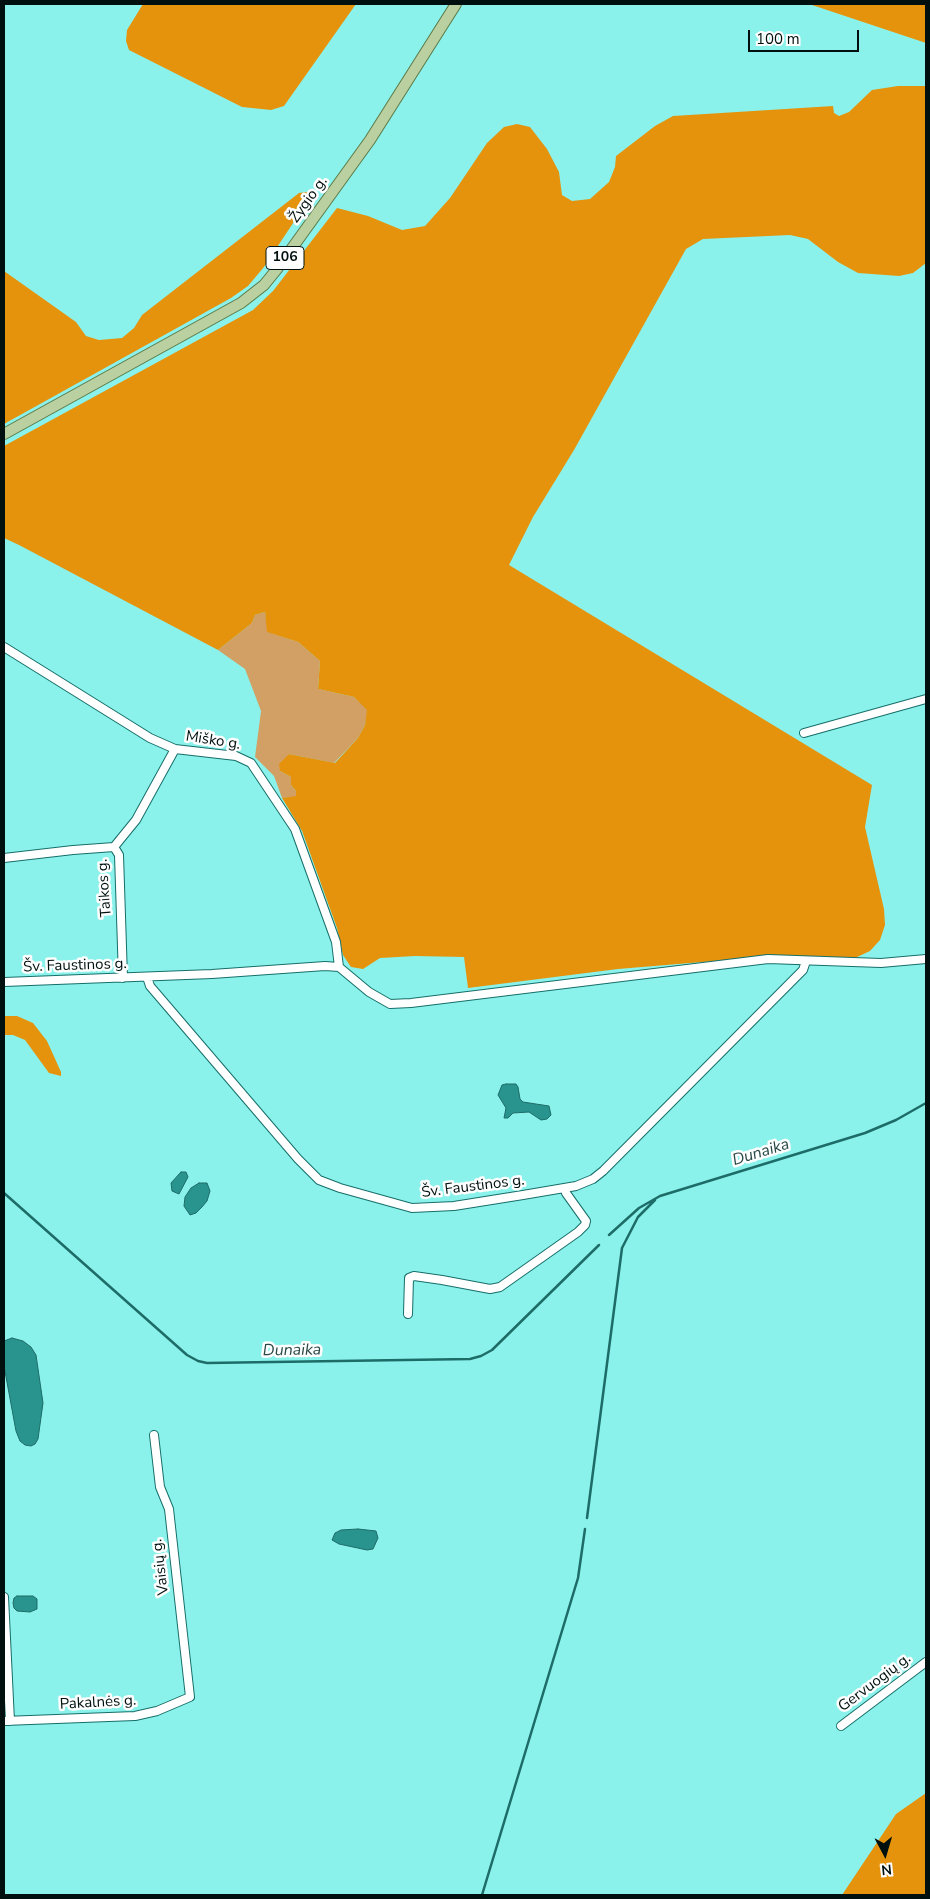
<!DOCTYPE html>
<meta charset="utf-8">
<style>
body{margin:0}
#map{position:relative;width:930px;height:1899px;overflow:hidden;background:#8bf2eb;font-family:"Nunito Sans",sans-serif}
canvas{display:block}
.frame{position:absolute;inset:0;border:5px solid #00100f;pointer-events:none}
.north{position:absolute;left:860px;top:1829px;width:50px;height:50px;-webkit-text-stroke:4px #fefefe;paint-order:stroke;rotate:174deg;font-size:14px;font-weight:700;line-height:20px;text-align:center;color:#00100f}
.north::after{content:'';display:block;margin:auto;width:18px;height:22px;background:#00100f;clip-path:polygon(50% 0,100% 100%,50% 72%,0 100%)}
.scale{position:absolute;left:748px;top:30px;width:111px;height:22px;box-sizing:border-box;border:2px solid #00100f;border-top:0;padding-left:6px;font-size:15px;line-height:18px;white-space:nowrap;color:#00100f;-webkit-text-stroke:4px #fefefe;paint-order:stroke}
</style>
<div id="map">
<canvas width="930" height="1899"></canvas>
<div class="frame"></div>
<div class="north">N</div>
<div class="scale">100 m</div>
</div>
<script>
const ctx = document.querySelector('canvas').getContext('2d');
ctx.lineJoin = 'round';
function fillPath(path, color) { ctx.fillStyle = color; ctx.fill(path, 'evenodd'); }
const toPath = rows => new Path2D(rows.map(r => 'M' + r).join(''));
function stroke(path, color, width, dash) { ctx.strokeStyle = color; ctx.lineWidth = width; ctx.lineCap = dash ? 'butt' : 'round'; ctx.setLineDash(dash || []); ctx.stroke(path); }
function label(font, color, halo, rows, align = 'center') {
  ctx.font = font + ' "Nunito Sans",sans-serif'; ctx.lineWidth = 5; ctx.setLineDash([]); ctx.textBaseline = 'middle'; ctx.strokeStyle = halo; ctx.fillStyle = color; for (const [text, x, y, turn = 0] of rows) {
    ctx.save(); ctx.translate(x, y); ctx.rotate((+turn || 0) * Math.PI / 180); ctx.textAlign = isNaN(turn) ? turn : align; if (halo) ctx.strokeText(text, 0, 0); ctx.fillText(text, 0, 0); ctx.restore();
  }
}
fillPath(toPath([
 [265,612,268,632,298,642,320,661,318,689,354,697,368,710,365,725,358,738,334,763,289,754,280,771,291,777,291,785,296,791,296,797,282,798,274,776,255,757,261,711,245,669,218,650,252,623,255,615]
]), '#d2a065');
fillPath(toPath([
 [143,4,356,4,284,106,271,110,242,107,129,50,126,41,127,30],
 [809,4,926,4,926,43],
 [898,86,926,86,926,263,913,273,899,276,858,273,838,262,808,239,790,235,703,239,686,249,574,450,533,517,509,565,872,785,865,827,884,909,885,925,880,940,870,951,855,958,830,960,787,955,618,969,468,988,464,957,415,956,380,958,363,969,351,967,343,955,337,928,302,831,282,798,296,796,296,791,291,785,291,777,280,771,279,764,289,754,335,763,358,738,365,725,367,710,354,697,318,689,320,661,298,642,267,632,265,612,255,615,252,623,218,650,19,545,4,538,4,446,253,310,273,291,337,208,368,216,402,230,425,226,450,198,487,143,504,127,517,124,530,127,547,149,559,172,562,195,572,201,590,199,609,182,615,167,616,156,655,126,673,116,833,106,834,113,839,116,849,112,872,90],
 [307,192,309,199,264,267,248,286,231,298,4,424,4,271,76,322,86,336,99,340,122,338,134,328,142,315,299,193],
 [4,1016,17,1016,33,1023,47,1041,61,1072,61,1076,49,1073,25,1040,13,1035,4,1035],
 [926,1793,926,1895,842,1895,896,1814]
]), '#e5930d');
const water = toPath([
 [506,1084,516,1084,518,1087,520,1099,523,1102,549,1106,551,1115,547,1119,541,1120,529,1112,513,1113,508,1118,504,1118,506,1108,498,1095,502,1085,506,1084],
 [181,1172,186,1172,188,1177,179,1194,172,1191,171,1183,181,1172],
 [199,1183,207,1183,210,1191,207,1201,202,1207,196,1213,190,1215,184,1206,185,1197,191,1188,199,1183],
 [12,1338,23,1341,31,1347,36,1355,43,1403,38,1439,35,1444,31,1446,25,1445,20,1441,16,1431,4,1366,4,1341,12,1338],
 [358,1529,376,1531,378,1538,373,1549,367,1550,339,1544,332,1540,335,1533,341,1530,358,1529],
 [17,1596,33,1596,37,1599,37,1609,30,1612,17,1611,14,1608,13,1603,14,1598,17,1596]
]);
fillPath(water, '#29948e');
stroke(water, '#1d6c68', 1);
stroke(toPath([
 [4,1193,187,1355,198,1361,207,1363,470,1359,481,1356,492,1350,599,1245],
 [609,1235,639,1208,660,1196,865,1133,896,1120,926,1103],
 [587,1518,622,1248,638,1217,655,1200],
 [482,1895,578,1578,585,1529]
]), '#1d6c68', 2.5);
const minor = toPath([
 [4,647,150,738,175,749,236,756,251,763,295,829,336,942,339,967],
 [804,733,926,699],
 [114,847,136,820,175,749],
 [4,858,73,850,114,847,119,855,123,978],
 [147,977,150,986,298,1159,319,1180,340,1188,412,1208,454,1206,523,1195,576,1186,593,1179,603,1171,803,970,806,961],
 [4,982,212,974,325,966,339,967,369,992,390,1004,411,1003,768,959,881,963,926,959],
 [408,1314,409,1278,414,1276,442,1280,490,1289,500,1287,578,1232,585,1225,586,1221,566,1193,565,1188],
 [4,1597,10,1721],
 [4,1721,135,1716,157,1711,190,1697,169,1509,160,1487,154,1435],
 [841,1726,926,1662]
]);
const major = toPath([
 [4,434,241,303,264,285,277,269,370,140,456,4]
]);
stroke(minor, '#166e69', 10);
stroke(major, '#5b7946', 12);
stroke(minor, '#fff', 8);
stroke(major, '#bad0a1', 10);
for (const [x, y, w] of [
 [285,258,38]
]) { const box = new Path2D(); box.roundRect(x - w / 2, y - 11.5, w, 23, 4); ctx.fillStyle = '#fefefe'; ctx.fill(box); stroke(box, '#00100f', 1); }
label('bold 14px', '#00100f', null, [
 ["106",285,258]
]);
label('15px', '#00100f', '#fefefe', [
 ["Žygio g.",309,200,-54],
 ["Miško g.",213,741,9],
 ["Taikos g.",105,888,-94],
 ["Šv. Faustinos g.",75,966,-2],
 ["Šv. Faustinos g.",473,1187,-7],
 ["Vaisių g.",161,1567,-97],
 ["Gervuogių g.",875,1683,-37],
 ["Pakalnės g.",98,1703,-3]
]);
label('italic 16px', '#294846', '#fefefe', [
 ["Dunaika",761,1153,-17],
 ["Dunaika",292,1351,-1]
]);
</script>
